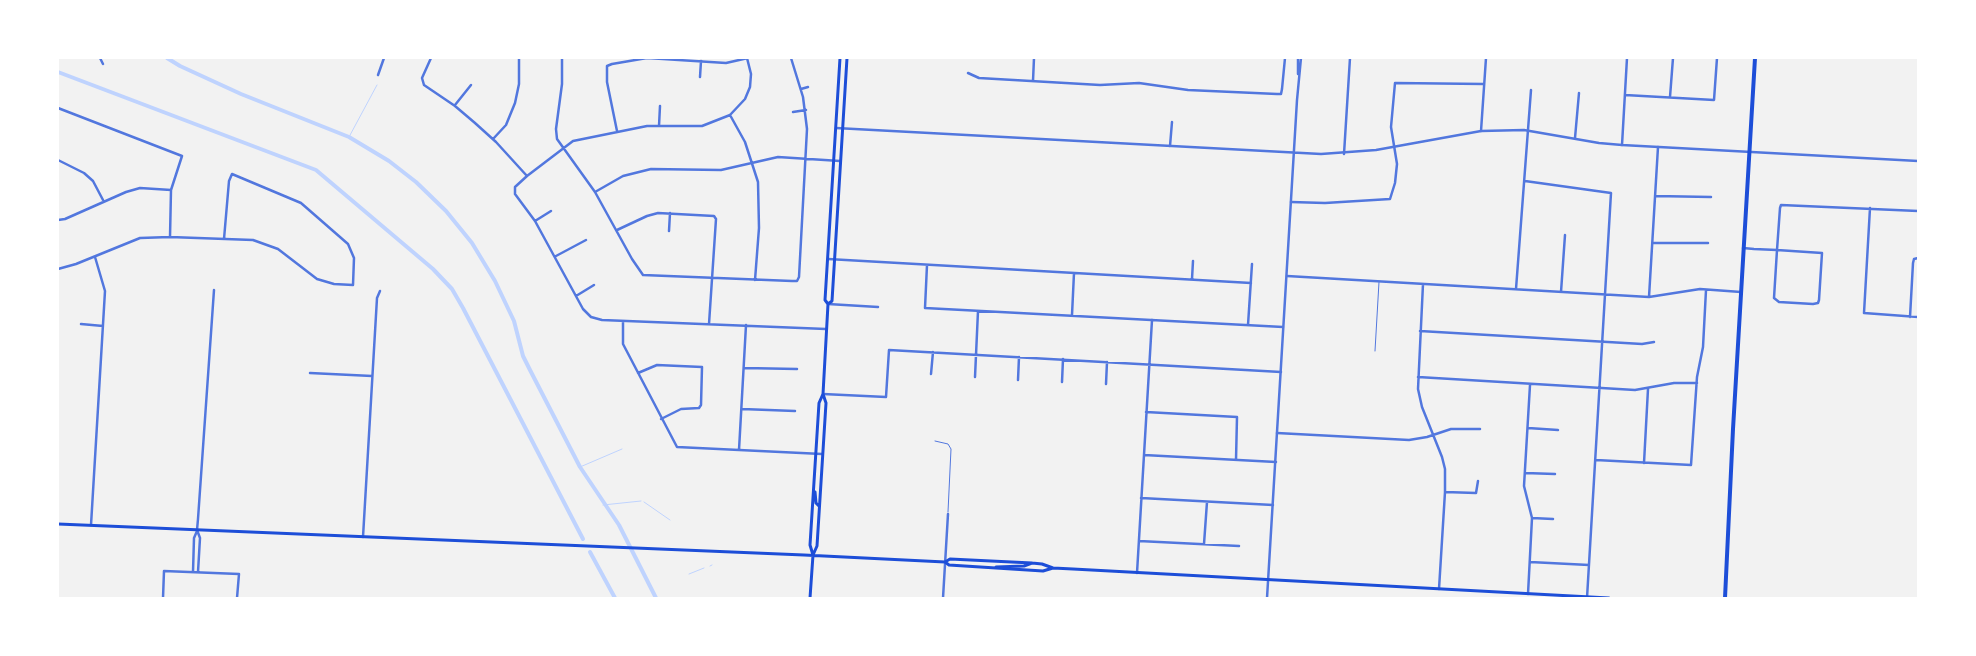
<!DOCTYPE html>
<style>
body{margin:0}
#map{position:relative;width:1976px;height:656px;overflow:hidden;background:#f2f2f2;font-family:"Space Grotesk",sans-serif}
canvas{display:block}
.frame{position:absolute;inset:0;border:59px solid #fff;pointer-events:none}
</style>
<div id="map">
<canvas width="1976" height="656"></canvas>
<div class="frame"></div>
</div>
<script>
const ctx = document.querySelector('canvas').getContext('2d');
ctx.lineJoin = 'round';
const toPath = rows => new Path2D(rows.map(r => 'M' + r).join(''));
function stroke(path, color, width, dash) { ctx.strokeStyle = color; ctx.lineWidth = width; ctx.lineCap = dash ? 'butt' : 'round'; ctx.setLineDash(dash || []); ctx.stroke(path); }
stroke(toPath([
 [349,137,377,85],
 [580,467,622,449],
 [644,502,670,520],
 [603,505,641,501],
 [710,566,712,565],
 [689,574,704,568]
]), '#bfd3fe', 1);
stroke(toPath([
 [167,58,180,66,241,94,349,137,389,161,416,182,446,211,472,243,495,281,514,321,523,356,530,370,580,467,619,525,656,598],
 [58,72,316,170,433,269,452,289,463,308,583,539],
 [590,552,615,598]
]), '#bfd3fe', 4);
stroke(toPath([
 [1375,351,1379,282],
 [935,441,948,444,951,449,948,512]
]), '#5277de', 1);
stroke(toPath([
 [100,58,103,64],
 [431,58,422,78,424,85,455,106,475,123,496,142,527,176],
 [562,58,562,84,556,129,557,139,595,192,632,259,643,275,792,281,797,281,799,277,807,129,803,97,791,58],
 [747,58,751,74,750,87,745,99,730,115,702,126,647,126,573,141,527,176,515,187,515,194,535,221,583,309,591,317,602,320,826,329],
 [968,73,979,78,1100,85,1139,83,1188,90,1277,94,1281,94,1282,89,1285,58],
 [378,75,384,58],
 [700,77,701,61],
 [1033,81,1034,58],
 [801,89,808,87],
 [1625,95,1714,100,1717,58],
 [1670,97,1673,58],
 [455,105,471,85],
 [58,108,182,156,171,190,170,237],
 [793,112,806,110],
 [730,115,745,142,758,182,759,228,755,280],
 [659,126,660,106],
 [617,131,607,82,607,66,612,64,647,58,726,63,748,58],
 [1481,131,1486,58],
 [1575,138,1579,93],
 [493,139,506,125,515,103,519,84,519,58],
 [1622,145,1627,58],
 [1170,146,1172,122],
 [1344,154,1350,58],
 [58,160,84,173,93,181,103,200],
 [1525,181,1611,193,1587,598],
 [595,192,623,176,651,169,721,170,778,157,840,161],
 [1655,196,1711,197],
 [1291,202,1325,203,1390,199,1395,183,1397,164,1391,127,1395,83,1484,84],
 [1870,208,1864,313,1918,317],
 [58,220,65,219,126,192,140,188,171,190],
 [535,221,551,211],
 [617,230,647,216,658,213,714,216,716,219,709,324],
 [669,231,670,213],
 [1653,243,1708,243],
 [1743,248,1754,249,1777,250,1822,253,1819,300,1818,303,1813,304,1779,302,1774,298,1777,250,1780,208,1781,205,1918,211],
 [556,256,586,240],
 [828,259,1251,283],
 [927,265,925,308,1283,327],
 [58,269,76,264,140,238,170,237,253,240,278,249,317,279,334,284,353,285,354,258,348,244,301,203,232,174,229,181,224,239],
 [1287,276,1649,297,1700,289,1741,292],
 [1192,279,1193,261],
 [1423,284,1418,389,1422,407,1442,457,1445,469,1445,492,1439,589],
 [1516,289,1531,90],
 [1561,292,1565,235],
 [576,296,594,285],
 [1649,297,1658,147],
 [828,304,878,307],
 [1072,315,1074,273],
 [1910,317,1913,263,1914,259,1918,258],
 [623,321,623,344,677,447,822,454],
 [81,324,103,326],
 [1248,325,1252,264],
 [1420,331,1642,344,1654,342],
 [744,368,797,369],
 [310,373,372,376],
 [638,373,657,365,702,367,701,405,699,408,681,409,661,419],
 [931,374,933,352],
 [975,377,978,311],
 [1418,377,1635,390,1674,383,1697,383],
 [1018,380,1019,357],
 [1062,382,1063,359],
 [1106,384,1107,362],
 [823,394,886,397,889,350,1281,372],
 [742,409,795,411],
 [1146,412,1237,417,1236,460],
 [1528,428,1558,430],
 [1277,433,1409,440,1427,437,1451,429,1480,429],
 [739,450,746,325],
 [1144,455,1276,462],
 [1596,460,1691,465,1697,377,1703,347,1706,290],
 [1644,463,1648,389],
 [1525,473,1555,474],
 [1445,492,1476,493,1478,481],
 [1141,498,1273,505],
 [1532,518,1553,519],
 [91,525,105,291,95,257],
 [363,537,377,298,380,291],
 [1139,541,1239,546],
 [1204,544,1207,502],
 [1530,562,1589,565],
 [193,572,194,538,197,531],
 [198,572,200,538,197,530,198,519,214,290],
 [1137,573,1152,320],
 [1528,594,1532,518,1524,486,1530,385],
 [163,598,164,571,239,574,237,598],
 [943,598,948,514]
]), '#5277de', 2.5);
stroke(toPath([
 [1298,58,1298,74],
 [836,128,1321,154,1376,150,1481,131,1524,130,1599,143,1622,145,1918,161],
 [1267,598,1297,100,1301,58]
]), '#5277de', 2.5);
stroke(toPath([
 [828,304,832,301,847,58],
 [815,492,816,503,819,506],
 [58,524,804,555,945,562,949,565,1043,571,1053,568],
 [813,555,817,546,826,403,823,394,828,304,825,300,840,58],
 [945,562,950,559,1032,563,1042,564,1053,568,1073,569,1609,598],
 [996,567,1024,566,1032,563],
 [810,598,813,555,810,545,819,403,823,394]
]), '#1d4ed8', 3);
stroke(toPath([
 [1725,598,1733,429,1755,58]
]), '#1d4ed8', 4);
</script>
